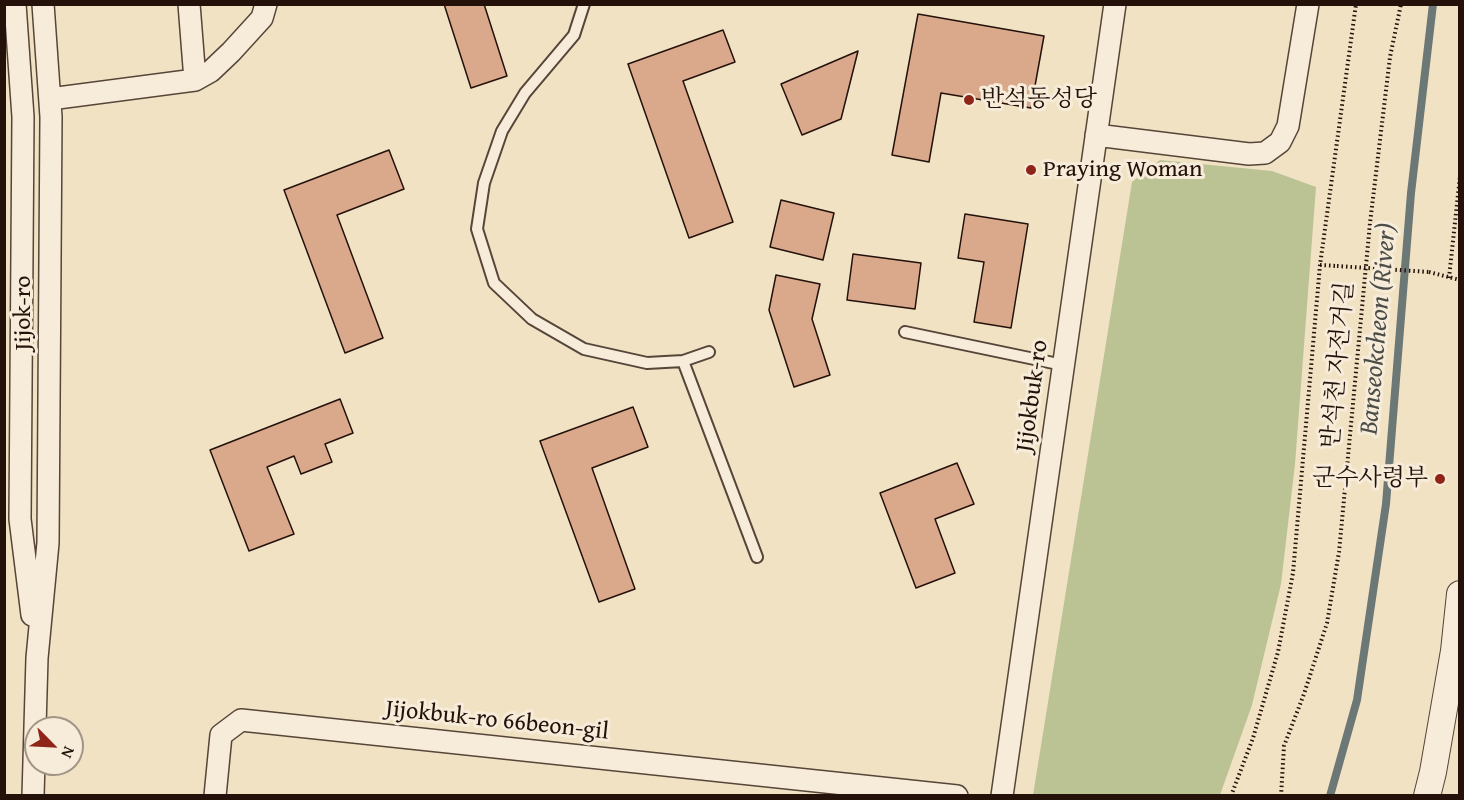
<!DOCTYPE html>
<meta charset="utf-8">
<style>
body{margin:0}
#map{position:relative;width:1464px;height:800px;overflow:hidden;background:#f1e2c4;font-family:"Gentium Book Plus",serif}
canvas{display:block}
.frame{position:absolute;inset:0;border:6px solid #23110a;pointer-events:none}
.north{position:absolute;left:24px;top:716px;width:60px;height:60px;box-sizing:border-box;background:#f6ecd9;border:2px solid #a29486;border-radius:50%;rotate:114deg;font-size:16px;font-weight:700;line-height:24px;text-align:center;color:#23110a}
.north::after{content:'';display:block;margin:auto;width:21px;height:27px;background:#8f2418;clip-path:polygon(50% 0,100% 100%,50% 72%,0 100%)}
</style>
<div id="map">
<canvas width="1464" height="800"></canvas>
<div class="frame"></div>
<div class="north">N</div>
</div>
<script>
const ctx = document.querySelector('canvas').getContext('2d');
ctx.lineJoin = 'round';
function fillPath(path, color) { ctx.fillStyle = color; ctx.fill(path, 'evenodd'); }
const toPath = rows => new Path2D(rows.map(r => 'M' + r).join(''));
function stroke(path, color, width, dash) { ctx.strokeStyle = color; ctx.lineWidth = width; ctx.lineCap = dash ? 'butt' : 'round'; ctx.setLineDash(dash || []); ctx.stroke(path); }
function label(font, color, halo, rows, align = 'center') {
  ctx.font = font + ' "Gentium Book Plus","Noto Serif KR",serif'; ctx.lineWidth = 6; ctx.setLineDash([]); ctx.textBaseline = 'middle'; ctx.strokeStyle = halo; ctx.fillStyle = color; for (const [text, x, y, turn = 0] of rows) {
    ctx.save(); ctx.translate(x, y); ctx.rotate((+turn || 0) * Math.PI / 180); ctx.textAlign = isNaN(turn) ? turn : align; if (halo) ctx.strokeText(text, 0, 0); ctx.fillText(text, 0, 0); ctx.restore();
  }
}
fillPath(toPath([
 [1160,160,1272,171,1316,187,1295,464,1281,584,1252,705,1220,795,1033,795,1132,182]
]), '#bbc394');
stroke(toPath([
 [1330,796,1357,700,1386,504,1411,193,1433,4]
]), '#6c7875', 8);
const building = toPath([
 [444,4,484,4,507,76,471,88,444,4],
 [918,14,1044,36,1031,108,941,93,929,162,892,155,918,14],
 [723,30,735,62,683,81,733,222,689,238,628,64,723,30],
 [858,51,841,119,802,135,781,84,858,51],
 [389,150,404,189,337,215,383,338,345,353,284,190,389,150],
 [781,200,834,213,823,260,770,247,781,200],
 [965,214,1028,224,1011,328,974,322,984,262,958,258,965,214],
 [853,254,921,263,915,309,847,300,853,254],
 [776,275,820,284,812,319,830,375,794,387,769,310,776,275],
 [340,399,353,433,325,444,332,462,301,474,294,456,267,467,294,534,249,551,210,450,340,399],
 [633,407,648,447,592,468,635,589,599,602,540,441,633,407],
 [957,463,974,504,935,519,955,573,916,588,880,493,957,463]
]);
fillPath(building, '#daa98c');
stroke(building, '#23110a', 1.5);
const service = toPath([
 [584,4,574,35,525,93,502,131,484,183,477,229,494,283,532,319,584,349,647,363,683,361,709,352],
 [905,332,1063,365],
 [683,361,757,557]
]);
const minor = toPath([
 [15,4,23,117,20,519,32,615],
 [189,4,195,80],
 [50,99,195,80,211,71,231,52,262,18,266,4],
 [1096,135,1249,154,1265,153,1280,142,1288,126,1308,4],
 [33,796,37,658,48,543,51,117,43,4],
 [215,796,221,735,241,720,957,796],
 [1002,796,1115,4]
]);
const tertiary = toPath([
 [1427,796,1433,772,1454,651,1460,594]
]);
stroke(service, '#564538', 14);
stroke(minor, '#564538', 24);
stroke(tertiary, '#564538', 28);
stroke(toPath([
 [1320,265,1337,266],
 [1429,272,1460,280],
 [1449,278,1460,176],
 [1231,796,1253,738,1278,652,1293,573,1320,265,1356,4],
 [1281,796,1284,746,1304,694,1327,623,1339,552,1370,223,1390,57,1401,4]
]), '#23110a', 4, [1.5, 3]);
stroke(service, '#f6ecd9', 10);
stroke(minor, '#f6ecd9', 21);
stroke(tertiary, '#f6ecd9', 26);
stroke(toPath([
 [1337,266,1429,272]
]), '#23110a', 4, [1.5, 3]);
for (const [x, y, r, color] of [
 [969,100,6,"#8f2418"],
 [1031,170,6,"#8f2418"],
 [1440,479,6,"#8f2418"]
]) { const dot = new Path2D(); dot.arc(x, y, r, 0, 2 * Math.PI); ctx.fillStyle = color; ctx.fill(dot); stroke(dot, '#f6ecd9', 2); }
label('24px', '#23110a', '#f6ecd9', [
 ["반석동성당",981,100],
 ["Praying Woman",1043,170],
 ["군수사령부",1428,479,"right"]
], 'left');
label('24px', '#23110a', '#f6ecd9', [
 ["Jijok-ro",24,313,-90],
 ["반석천 자전거길",1339,365,-85],
 ["Jijokbuk-ro",1033,396,-82],
 ["Jijokbuk-ro 66beon-gil",497,721,6]
]);
label('italic 26px', '#4d4d48', '#f6ecd9', [
 ["Banseokcheon (River)",1379,329,-85]
]);
</script>
